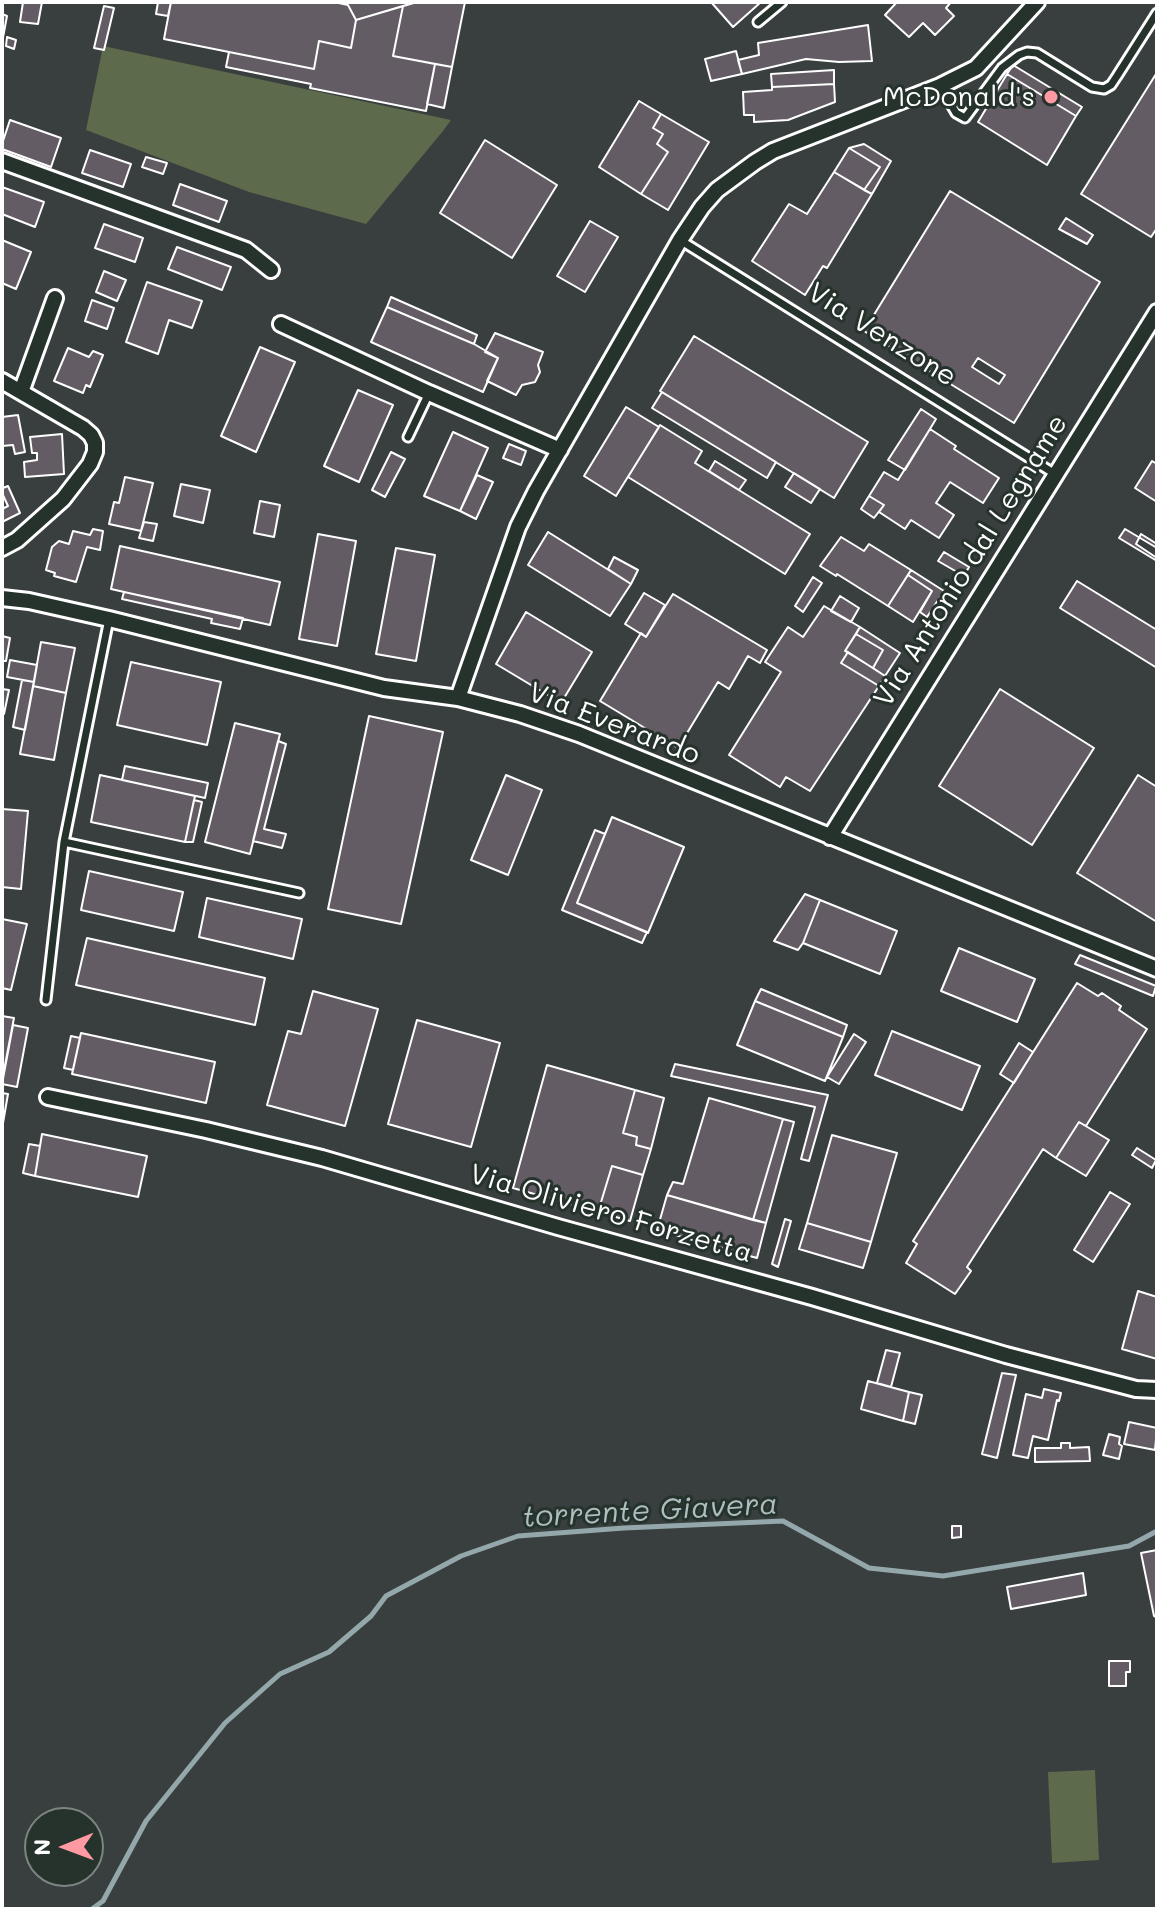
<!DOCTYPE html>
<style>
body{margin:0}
#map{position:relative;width:1159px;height:1911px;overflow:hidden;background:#383f3e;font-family:Mali,sans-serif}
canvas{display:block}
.frame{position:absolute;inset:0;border:4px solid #fff;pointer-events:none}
.north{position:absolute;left:24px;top:1807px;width:80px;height:80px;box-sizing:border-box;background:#26332d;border:2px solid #7d8581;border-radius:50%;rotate:269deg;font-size:22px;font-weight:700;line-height:32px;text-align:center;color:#fff}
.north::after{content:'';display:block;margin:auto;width:28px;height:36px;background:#ff9aa2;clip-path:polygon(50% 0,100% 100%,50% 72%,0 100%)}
</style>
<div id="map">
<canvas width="1159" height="1911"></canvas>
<div class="frame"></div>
<div class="north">N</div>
</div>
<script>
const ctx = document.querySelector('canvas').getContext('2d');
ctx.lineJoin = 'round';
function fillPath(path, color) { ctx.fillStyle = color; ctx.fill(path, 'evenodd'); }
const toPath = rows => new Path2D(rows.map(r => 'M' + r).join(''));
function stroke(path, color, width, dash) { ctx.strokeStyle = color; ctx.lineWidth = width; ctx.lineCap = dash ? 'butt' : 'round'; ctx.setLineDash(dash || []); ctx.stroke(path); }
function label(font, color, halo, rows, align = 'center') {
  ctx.font = font + ' Mali,sans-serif'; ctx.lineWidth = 6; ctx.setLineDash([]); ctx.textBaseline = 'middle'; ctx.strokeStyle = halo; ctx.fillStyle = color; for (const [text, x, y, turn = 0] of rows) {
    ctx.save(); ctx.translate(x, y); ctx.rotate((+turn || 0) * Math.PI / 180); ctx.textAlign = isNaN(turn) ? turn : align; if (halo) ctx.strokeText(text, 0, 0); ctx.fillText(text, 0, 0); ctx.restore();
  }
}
fillPath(toPath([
 [103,46,451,120,443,131,366,224,249,192,86,130],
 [1095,1770,1099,1860,1052,1863,1048,1772]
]), '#5d6a4c');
stroke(toPath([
 [92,1909,103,1901,146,1821,225,1723,280,1674,329,1652,371,1616,386,1596,461,1556,518,1536,624,1528,783,1521,869,1568,943,1576,1129,1546,1157,1531]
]), '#94a8ab', 5);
const building = toPath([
 [23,2,42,2,38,24,20,22,23,2],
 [158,2,171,2,168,16,156,14,158,2],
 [171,2,334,2,348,5,356,20,351,48,319,41,314,69,164,39,171,2],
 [334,2,417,2,356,20,348,5,334,2],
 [417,2,465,2,452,67,393,56,403,6,417,2],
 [711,2,761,2,733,27,711,2],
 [897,2,951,2,946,8,954,16,935,35,923,23,909,37,885,15,897,2],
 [104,6,114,8,104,50,94,48,104,6],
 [403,6,393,56,435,64,426,111,310,88,311,84,226,67,229,52,314,69,319,41,351,48,356,20,403,6],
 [2,14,7,16,2,43,2,14],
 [868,25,872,61,839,62,806,59,742,74,738,60,759,55,758,43,868,25],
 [7,37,16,40,14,49,6,46,7,37],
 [736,51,742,74,711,81,705,59,736,51],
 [435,64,452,67,444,108,427,104,435,64],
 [1013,65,1082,107,1076,116,1007,74,1013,65],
 [834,70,834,84,772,87,771,74,834,70],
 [1007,74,1076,116,1047,165,978,122,1007,74],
 [1156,74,1157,228,1151,237,1081,194,1156,74],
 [834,84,835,102,788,120,754,122,754,115,744,115,743,92,772,90,772,87,834,84],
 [639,101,661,114,653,128,663,134,657,144,668,152,641,194,599,167,639,101],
 [661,114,709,142,668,210,641,194,668,152,657,144,663,134,653,128,661,114],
 [10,120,61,138,51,167,2,149,2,144,10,120],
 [485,140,557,185,512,258,440,213,485,140],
 [864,144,891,161,872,194,864,190,880,167,849,148,864,144],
 [849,148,880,167,864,190,834,172,849,148],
 [90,150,131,164,123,187,82,173,90,150],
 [146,157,167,163,163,174,142,167,146,157],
 [834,172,872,194,827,268,823,266,805,295,752,261,789,204,807,214,834,172],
 [180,184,227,201,219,222,173,205,180,184],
 [2,187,44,202,35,227,2,214,2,187],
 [950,191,1100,282,1014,423,864,331,950,191],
 [1066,218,1093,235,1087,244,1059,229,1066,218],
 [590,221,618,237,585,292,557,276,590,221],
 [104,224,143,238,135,262,95,248,104,224],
 [2,240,31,252,16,289,2,283,2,240],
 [177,247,231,267,222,290,168,269,177,247],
 [104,271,126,280,117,301,96,292,104,271],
 [147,282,202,301,192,328,169,320,158,354,126,342,147,282],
 [391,297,477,335,474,344,387,307,391,297],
 [92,300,114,308,107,329,85,321,92,300],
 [387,307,474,344,498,358,483,392,371,342,387,307],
 [495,333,543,352,538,365,540,372,535,382,522,385,516,395,487,381,498,358,485,352,495,333],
 [694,336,868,442,834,498,660,391,694,336],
 [260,347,295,362,256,452,221,436,260,347],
 [68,348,89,357,93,351,103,355,90,387,86,385,83,393,54,381,68,348],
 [978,358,1005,375,999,384,972,367,978,358],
 [358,390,393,405,359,482,324,466,358,390],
 [662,392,776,462,767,478,652,408,662,392],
 [626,407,659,427,616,496,584,476,626,407],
 [921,409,936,419,905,470,888,460,921,409],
 [18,415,25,452,15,454,13,445,2,446,2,417,18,415],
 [660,425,702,451,695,463,810,534,785,574,628,477,660,425],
 [930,429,956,446,954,449,999,478,983,503,950,482,936,503,954,515,939,538,911,520,905,529,879,512,884,505,869,496,884,472,898,480,930,429],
 [453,432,488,448,460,511,424,496,453,432],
 [62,434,64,474,25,477,24,462,37,460,37,453,32,453,30,437,62,434],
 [509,444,526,451,521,465,503,458,509,444],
 [391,452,405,459,385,497,372,490,391,452],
 [715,461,746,480,739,490,709,471,715,461],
 [1152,461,1157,464,1157,502,1135,488,1152,461],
 [794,473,820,489,811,503,785,487,794,473],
 [477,475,493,482,476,519,460,511,477,475],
 [125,477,153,483,141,531,109,524,114,502,119,503,125,477],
 [181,484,210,490,203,523,174,516,181,484],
 [8,486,20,513,2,522,2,509,8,506,2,493,2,487,3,488,8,486],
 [869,496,884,505,874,518,861,509,869,496],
 [260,501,280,505,274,537,254,533,260,501],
 [144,522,157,524,153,541,139,538,144,522],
 [93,529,103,531,100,550,87,547,76,582,54,576,55,573,46,570,52,547,59,541,69,544,73,531,90,535,93,529],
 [1125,529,1157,548,1157,561,1119,538,1125,529],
 [548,532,631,584,610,616,528,565,548,532],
 [318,534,356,541,337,646,299,639,318,534],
 [1141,534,1157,544,1157,558,1136,544,1141,534],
 [841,537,864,551,869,544,911,570,888,606,837,574,836,576,820,566,841,537],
 [120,546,280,582,270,625,111,589,120,546],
 [396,548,435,555,416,661,376,654,396,548],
 [944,552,969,567,964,576,938,561,944,552],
 [614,557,638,570,631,584,608,569,614,557],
 [911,570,944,591,927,617,920,612,932,591,908,575,911,570],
 [908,575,932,591,913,622,888,606,908,575],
 [813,577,822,583,803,612,795,606,813,577],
 [1077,581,1157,630,1157,668,1060,608,1077,581],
 [124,592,243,618,240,629,211,623,212,619,122,599,124,592],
 [644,593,665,605,646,637,625,624,644,593],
 [673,594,767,650,760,663,748,656,729,689,718,682,678,748,600,701,641,633,646,637,673,594],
 [840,596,859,608,851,622,831,611,840,596],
 [824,606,860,627,845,651,848,652,841,663,879,686,810,791,786,777,780,787,729,755,781,672,765,662,788,627,803,637,824,606],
 [526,612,592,652,561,703,496,664,526,612],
 [860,627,900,653,885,676,873,668,883,650,856,634,860,627],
 [856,634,883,650,873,668,845,651,856,634],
 [2,636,10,638,6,661,2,661,2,636],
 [41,642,75,648,66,693,33,686,41,642],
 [848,652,885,676,879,686,841,663,848,652],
 [10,660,37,665,34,682,7,677,10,660],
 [131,662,221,682,207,745,117,725,131,662],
 [22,680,34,682,25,730,13,727,22,680],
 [33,686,66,693,54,760,20,754,33,686],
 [2,689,9,690,4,714,2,713,2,689],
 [1000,689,1094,748,1032,845,939,786,1000,689],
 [369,716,443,732,401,924,328,909,369,716],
 [235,723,280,734,250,854,205,842,235,723],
 [278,741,286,744,264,829,286,834,282,848,253,841,278,741],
 [125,766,208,783,205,798,122,780,125,766],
 [100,775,195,796,185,842,91,822,100,775],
 [506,775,542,790,508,875,471,860,506,775],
 [1138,775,1157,787,1157,922,1077,873,1138,775],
 [194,800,202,802,193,842,185,842,194,800],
 [2,809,28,811,21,889,2,887,2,809],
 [612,817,684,847,648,933,577,903,612,817],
 [595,830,605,834,577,903,647,932,642,943,562,910,595,830],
 [89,871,183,892,174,931,81,910,89,871],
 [805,894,820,900,803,943,798,950,774,941,805,894],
 [207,898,302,919,293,959,199,937,207,898],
 [820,900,897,931,880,974,803,943,820,900],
 [2,919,27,924,11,990,2,988,2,919],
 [87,938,265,978,255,1025,76,985,87,938],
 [959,948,1035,979,1017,1022,941,991,959,948],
 [1080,955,1156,986,1153,996,1075,964,1080,955],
 [1077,983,1098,996,1102,993,1121,1006,1119,1010,1147,1029,1086,1126,1079,1122,1056,1158,1043,1149,967,1267,971,1271,955,1294,906,1263,917,1244,913,1241,1077,983],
 [761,989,847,1025,843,1037,755,1001,761,989],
 [313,991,378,1009,345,1126,267,1105,288,1031,301,1034,313,991],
 [755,1001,843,1037,825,1081,737,1045,755,1001],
 [2,1016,14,1018,2,1081,2,1016],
 [417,1020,500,1043,471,1147,388,1124,417,1020],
 [13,1025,28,1028,17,1087,2,1084,13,1025],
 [892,1031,980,1066,962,1110,875,1075,892,1031],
 [81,1033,215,1062,206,1103,72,1074,81,1033],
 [854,1034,866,1042,839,1084,827,1077,854,1034],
 [71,1036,80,1038,73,1070,64,1068,71,1036],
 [1019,1043,1033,1052,1014,1083,1000,1074,1019,1043],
 [675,1064,828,1095,809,1161,801,1159,815,1107,671,1076,675,1064],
 [547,1065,635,1090,623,1133,637,1137,636,1145,651,1149,643,1175,612,1166,598,1212,513,1188,547,1065],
 [635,1090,664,1098,651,1149,636,1145,637,1137,623,1133,635,1090],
 [2,1093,8,1094,3,1123,2,1122,2,1093],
 [709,1098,783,1119,753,1220,667,1195,673,1182,683,1184,709,1098],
 [783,1119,794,1122,766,1223,753,1220,783,1119],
 [1079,1122,1109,1140,1086,1176,1056,1158,1079,1122],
 [42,1134,147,1156,138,1197,35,1176,42,1134],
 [832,1135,897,1153,871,1242,807,1223,832,1135],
 [29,1144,40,1146,35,1176,23,1173,29,1144],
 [1137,1148,1156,1160,1152,1168,1132,1155,1137,1148],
 [612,1166,643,1175,630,1221,598,1212,612,1166],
 [1110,1192,1130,1204,1093,1262,1074,1250,1110,1192],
 [667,1195,766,1223,757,1258,657,1230,667,1195],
 [785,1219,791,1221,778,1267,772,1264,785,1219],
 [807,1223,871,1242,863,1268,799,1249,807,1223],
 [1138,1291,1157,1297,1157,1359,1122,1349,1138,1291],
 [886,1350,900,1353,891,1387,877,1383,886,1350],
 [1002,1373,1016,1375,997,1458,982,1454,1002,1373],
 [868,1381,909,1392,903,1421,861,1409,868,1381],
 [1044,1389,1061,1393,1059,1401,1057,1400,1048,1440,1033,1436,1028,1458,1013,1455,1026,1394,1042,1398,1044,1389],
 [909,1392,922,1395,915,1424,903,1421,909,1392],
 [1129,1422,1157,1428,1155,1450,1124,1444,1129,1422],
 [1109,1434,1120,1437,1119,1444,1122,1446,1119,1459,1103,1455,1109,1434],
 [1061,1443,1070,1443,1070,1448,1089,1447,1090,1461,1035,1462,1035,1448,1061,1448,1061,1443],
 [952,1526,961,1526,961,1537,952,1538,952,1526],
 [1157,1550,1157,1618,1154,1616,1141,1553,1157,1550],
 [1083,1573,1086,1595,1011,1609,1007,1587,1083,1573],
 [1109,1661,1130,1661,1130,1672,1126,1672,1126,1686,1109,1686,1109,1661]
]);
fillPath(building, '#635c64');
stroke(building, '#fff', 2);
const service = toPath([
 [758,22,782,2],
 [940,86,956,113,965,118,1002,68,1019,55,1027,52,1037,53,1092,87,1104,89,1111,85,1117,76,1157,13],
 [680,240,1055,474],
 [408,437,429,393],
 [64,842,299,893],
 [46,1000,64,842,109,619]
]);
const minor = toPath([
 [2,161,246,250,271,270],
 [281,324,429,393,560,450],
 [2,381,83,428,91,435,95,443,95,452,90,464,63,499,17,540,2,548],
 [21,392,55,298],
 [2,598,29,601,109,619,384,688,458,698,520,714,579,734,1157,969],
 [458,698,518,527,536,491,680,240,702,207,717,190,755,162,773,151,940,86,976,68,1037,2],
 [830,837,1157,312],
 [48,1097,206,1130,322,1158,558,1227,812,1297,1006,1355,1136,1389,1157,1390]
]);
stroke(service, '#fff', 13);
stroke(minor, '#fff', 20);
stroke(service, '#26332d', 7);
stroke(minor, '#26332d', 14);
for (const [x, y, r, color] of [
 [1051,97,8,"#ff9aa2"]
]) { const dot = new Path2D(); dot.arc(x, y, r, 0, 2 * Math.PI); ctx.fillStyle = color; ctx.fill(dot); stroke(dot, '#26332d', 3); }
label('28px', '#fff', '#26332d', [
 ["McDonald's",1035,97]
], 'right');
label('28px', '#fff', '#26332d', [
 ["Via Venzone",882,335,32],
 ["Via Antonio dal Legname",971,561,-58],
 ["Via Everardo",614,724,21],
 ["Via Oliviero Forzetta",611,1214,16]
]);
label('italic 30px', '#aebec0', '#26332d', [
 ["torrente Giavera",650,1511,-3]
]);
</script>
